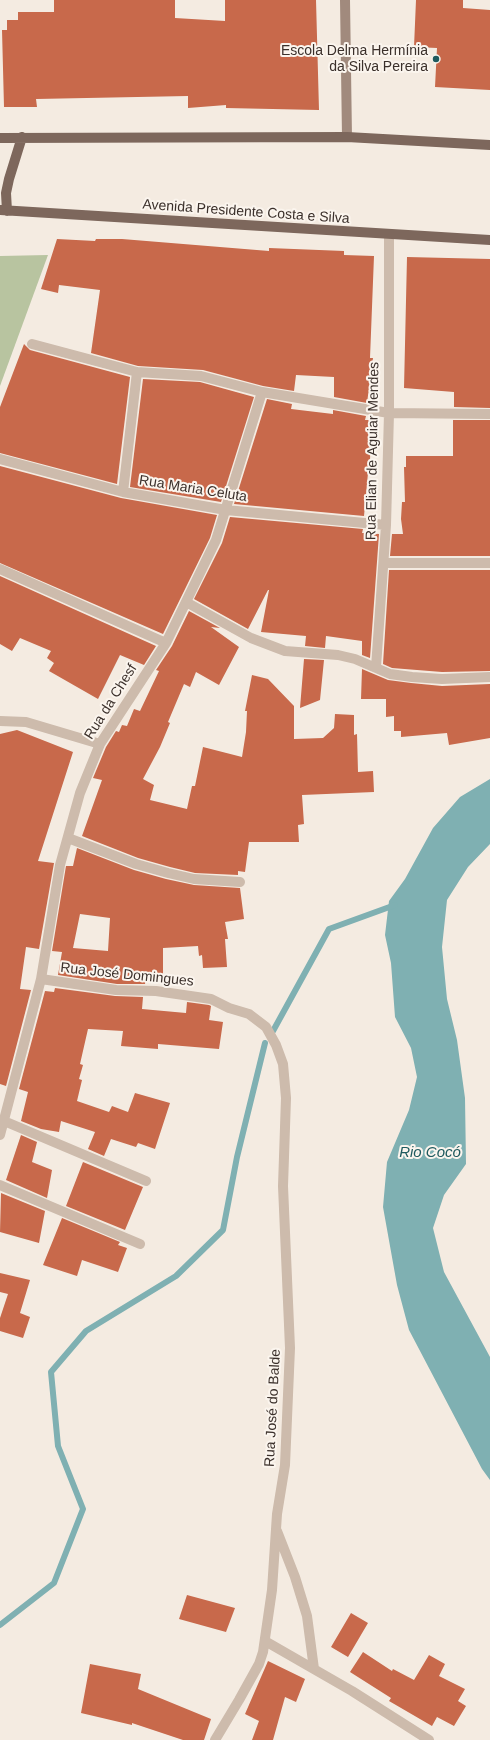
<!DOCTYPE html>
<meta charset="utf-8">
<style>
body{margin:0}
canvas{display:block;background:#f4ebe1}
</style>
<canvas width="490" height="1740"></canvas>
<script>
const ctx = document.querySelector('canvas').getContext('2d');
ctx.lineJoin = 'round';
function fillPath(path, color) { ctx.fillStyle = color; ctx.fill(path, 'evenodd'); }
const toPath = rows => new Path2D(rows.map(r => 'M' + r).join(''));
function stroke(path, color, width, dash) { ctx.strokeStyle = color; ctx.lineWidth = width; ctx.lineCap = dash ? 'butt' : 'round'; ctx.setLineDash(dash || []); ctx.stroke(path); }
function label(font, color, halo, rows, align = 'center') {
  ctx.font = font + ' Helvetica,sans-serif'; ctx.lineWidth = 4; ctx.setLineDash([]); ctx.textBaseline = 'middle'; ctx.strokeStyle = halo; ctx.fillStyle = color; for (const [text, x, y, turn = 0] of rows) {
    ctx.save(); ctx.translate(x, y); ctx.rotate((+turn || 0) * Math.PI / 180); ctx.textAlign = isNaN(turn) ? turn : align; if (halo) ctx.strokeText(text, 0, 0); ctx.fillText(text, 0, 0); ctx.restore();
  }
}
fillPath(toPath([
 [48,255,0,386,0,256]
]), '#b8c4a0');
fillPath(toPath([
 [490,779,490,844,468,867,447,900,442,947,447,999,457,1040,465,1098,466,1164,444,1195,433,1228,444,1272,490,1357,490,1480,482,1469,409,1330,397,1285,383,1207,387,1162,409,1110,417,1077,411,1048,395,1017,391,963,385,935,389,901,405,879,433,828,460,797]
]), '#7fb0b2');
stroke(toPath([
 [273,1031,329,929,395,905],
 [0,1625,54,1583,83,1509,58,1446,51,1372,86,1331,176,1276,223,1230,237,1157,265,1043]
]), '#7fb0b2', 6);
fillPath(toPath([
 [54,0,175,0,175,18,225,21,225,0,316,0,319,110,226,108,226,105,188,108,188,96,36,99,37,107,4,107,2,30,7,30,7,20,18,20,18,12,54,12],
 [416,0,463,0,463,8,490,10,490,90,435,87,437,48,414,47],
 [57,239,95,241,96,239,122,239,269,251,269,248,344,251,344,255,374,256,370,358,373,358,367,403,334,397,334,377,296,375,294,391,263,386,203,370,138,366,91,353,100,290,59,285,58,293,41,289],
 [407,257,490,259,490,408,454,407,454,392,404,388],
 [24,344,30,350,130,377,117,484,0,453,0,407],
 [143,379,200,382,254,397,221,502,130,487],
 [267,399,292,404,291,409,333,414,333,410,366,416,365,420,371,420,370,462,369,462,364,516,234,504],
 [453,420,490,420,490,556,390,556,392,534,403,534,401,519,402,502,405,502,404,467,406,467,406,456,453,456],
 [0,466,121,498,217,515,210,538,163,634,0,563],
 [230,517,363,529,362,533,379,534,370,658,362,655,362,641,326,636,325,648,305,646,306,636,261,632,269,590,268,590,248,629,194,599,222,543],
 [389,570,490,570,490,671,442,672,392,668,383,664],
 [0,576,156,646,144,665,120,655,98,699,49,671,54,663,47,658,51,651,20,638,12,651,0,644],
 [189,611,220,628,211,627,239,647,219,685,196,672,190,687,184,684,168,722,170,723,160,747,143,779,154,785,150,800,187,809,192,786,195,786,203,747,242,757,246,732,247,711,245,711,252,675,268,679,294,706,294,739,323,738,334,728,335,714,354,715,354,735,357,734,358,772,373,771,374,792,302,795,304,824,298,825,299,842,249,842,245,872,238,871,238,875,195,873,170,867,138,858,82,836,102,780,93,778,106,747,116,731,119,732,122,725,127,726,134,709,140,711,159,671,156,670,172,646],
 [304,659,324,660,320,700,300,708],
 [362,669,388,680,411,683,442,686,490,684,490,738,449,745,447,733,401,737,401,731,394,731,394,716,386,717,386,699,361,699],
 [17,730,73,752,38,861,54,863,39,949,26,947,20,989,31,990,6,1086,0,1084,0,734],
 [77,848,134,870,166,879,194,885,240,888,244,919,225,922,228,939,225,939,227,967,203,968,202,955,199,956,198,946,163,948,163,978,146,978,145,984,117,984,58,975,62,952,52,951,66,866,73,866],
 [80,914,110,918,108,951,73,948],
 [55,988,115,996,143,997,142,1009,186,1013,187,1002,209,1005,211,1006,209,1020,223,1022,219,1049,158,1044,158,1049,121,1046,123,1031,88,1029,80,1064,83,1065,79,1079,82,1080,77,1101,109,1112,112,1106,128,1112,135,1093,170,1103,155,1149,138,1143,136,1147,111,1139,104,1156,88,1149,95,1132,61,1121,59,1132,41,1129,21,1121,28,1092,19,1089,45,991,54,992],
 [21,1135,37,1142,32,1162,52,1170,47,1198,6,1180],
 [83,1162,143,1187,125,1230,66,1206],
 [1,1193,45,1211,39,1243,0,1232],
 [62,1218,120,1242,118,1245,127,1248,118,1272,82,1260,77,1276,43,1265],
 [0,1273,30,1280,20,1313,30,1317,23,1338,0,1331,0,1318,8,1294,0,1292],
 [187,1595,235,1608,226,1632,179,1619],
 [351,1613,368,1623,348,1657,331,1647],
 [363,1652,392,1671,393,1669,414,1680,429,1655,445,1664,439,1676,465,1689,458,1701,466,1706,454,1726,437,1717,432,1726,389,1701,391,1698,350,1672],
 [268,1661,305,1679,296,1702,285,1697,273,1740,252,1740,259,1721,245,1714],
 [90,1664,141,1674,138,1689,211,1719,204,1740,183,1740,132,1723,132,1725,81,1713]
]), '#c8694b');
stroke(toPath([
 [32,344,137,372,201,376,262,392,389,413,490,414],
 [0,459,123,492,226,510,386,525],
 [123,492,137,372],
 [385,563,490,563],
 [0,569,166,643],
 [186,602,251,638,285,651,338,655,355,659,390,674,412,677,442,679,490,677],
 [376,667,386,525,389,413,389,235],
 [0,721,26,722,100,744],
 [68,838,136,864,168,873,194,879,240,882],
 [41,979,116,990,156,991,211,999,229,1008,249,1014,266,1027,276,1045,283,1064,286,1098,283,1186,290,1348,285,1465,277,1514,272,1590,263,1652,259,1664,239,1700,215,1740],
 [4,1121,146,1181],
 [0,1135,41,979,60,865,80,793,100,744,166,643,216,540,262,392],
 [0,1185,140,1244],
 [277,1531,295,1577,307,1616,314,1669],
 [265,1641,352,1691,429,1740]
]), '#cdbbac', 10);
stroke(toPath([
 [345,0,347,137]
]), '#a18a7d', 10);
stroke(toPath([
 [0,138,347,137,490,145],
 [0,210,490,240],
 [7,211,6,193,9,179,22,137]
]), '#7d675c', 10);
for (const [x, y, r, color] of [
 [436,59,4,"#1f5a5e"]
]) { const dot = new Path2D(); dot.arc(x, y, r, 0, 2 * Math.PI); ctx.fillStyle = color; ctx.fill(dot); stroke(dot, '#fbf5ee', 1.5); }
label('14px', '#3b302b', '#fbf5ee', [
 ["Escola Delma Hermínia",428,51],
 ["da Silva Pereira",428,67]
], 'right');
label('14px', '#3b302b', '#fbf5ee', [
 ["Avenida Presidente Costa e Silva",246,212,4],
 ["Rua Elian de Aguiar Mendes",373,451,-89],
 ["Rua Maria Celuta",193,489,9],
 ["Rua da Chesf",111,702,-58],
 ["Rua José Domingues",127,975,6],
 ["Rua José do Balde",273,1408,-87]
]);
label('italic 15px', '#1f5a5e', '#fbf5ee', [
 ["Rio Cocó",430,1153]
]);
</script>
